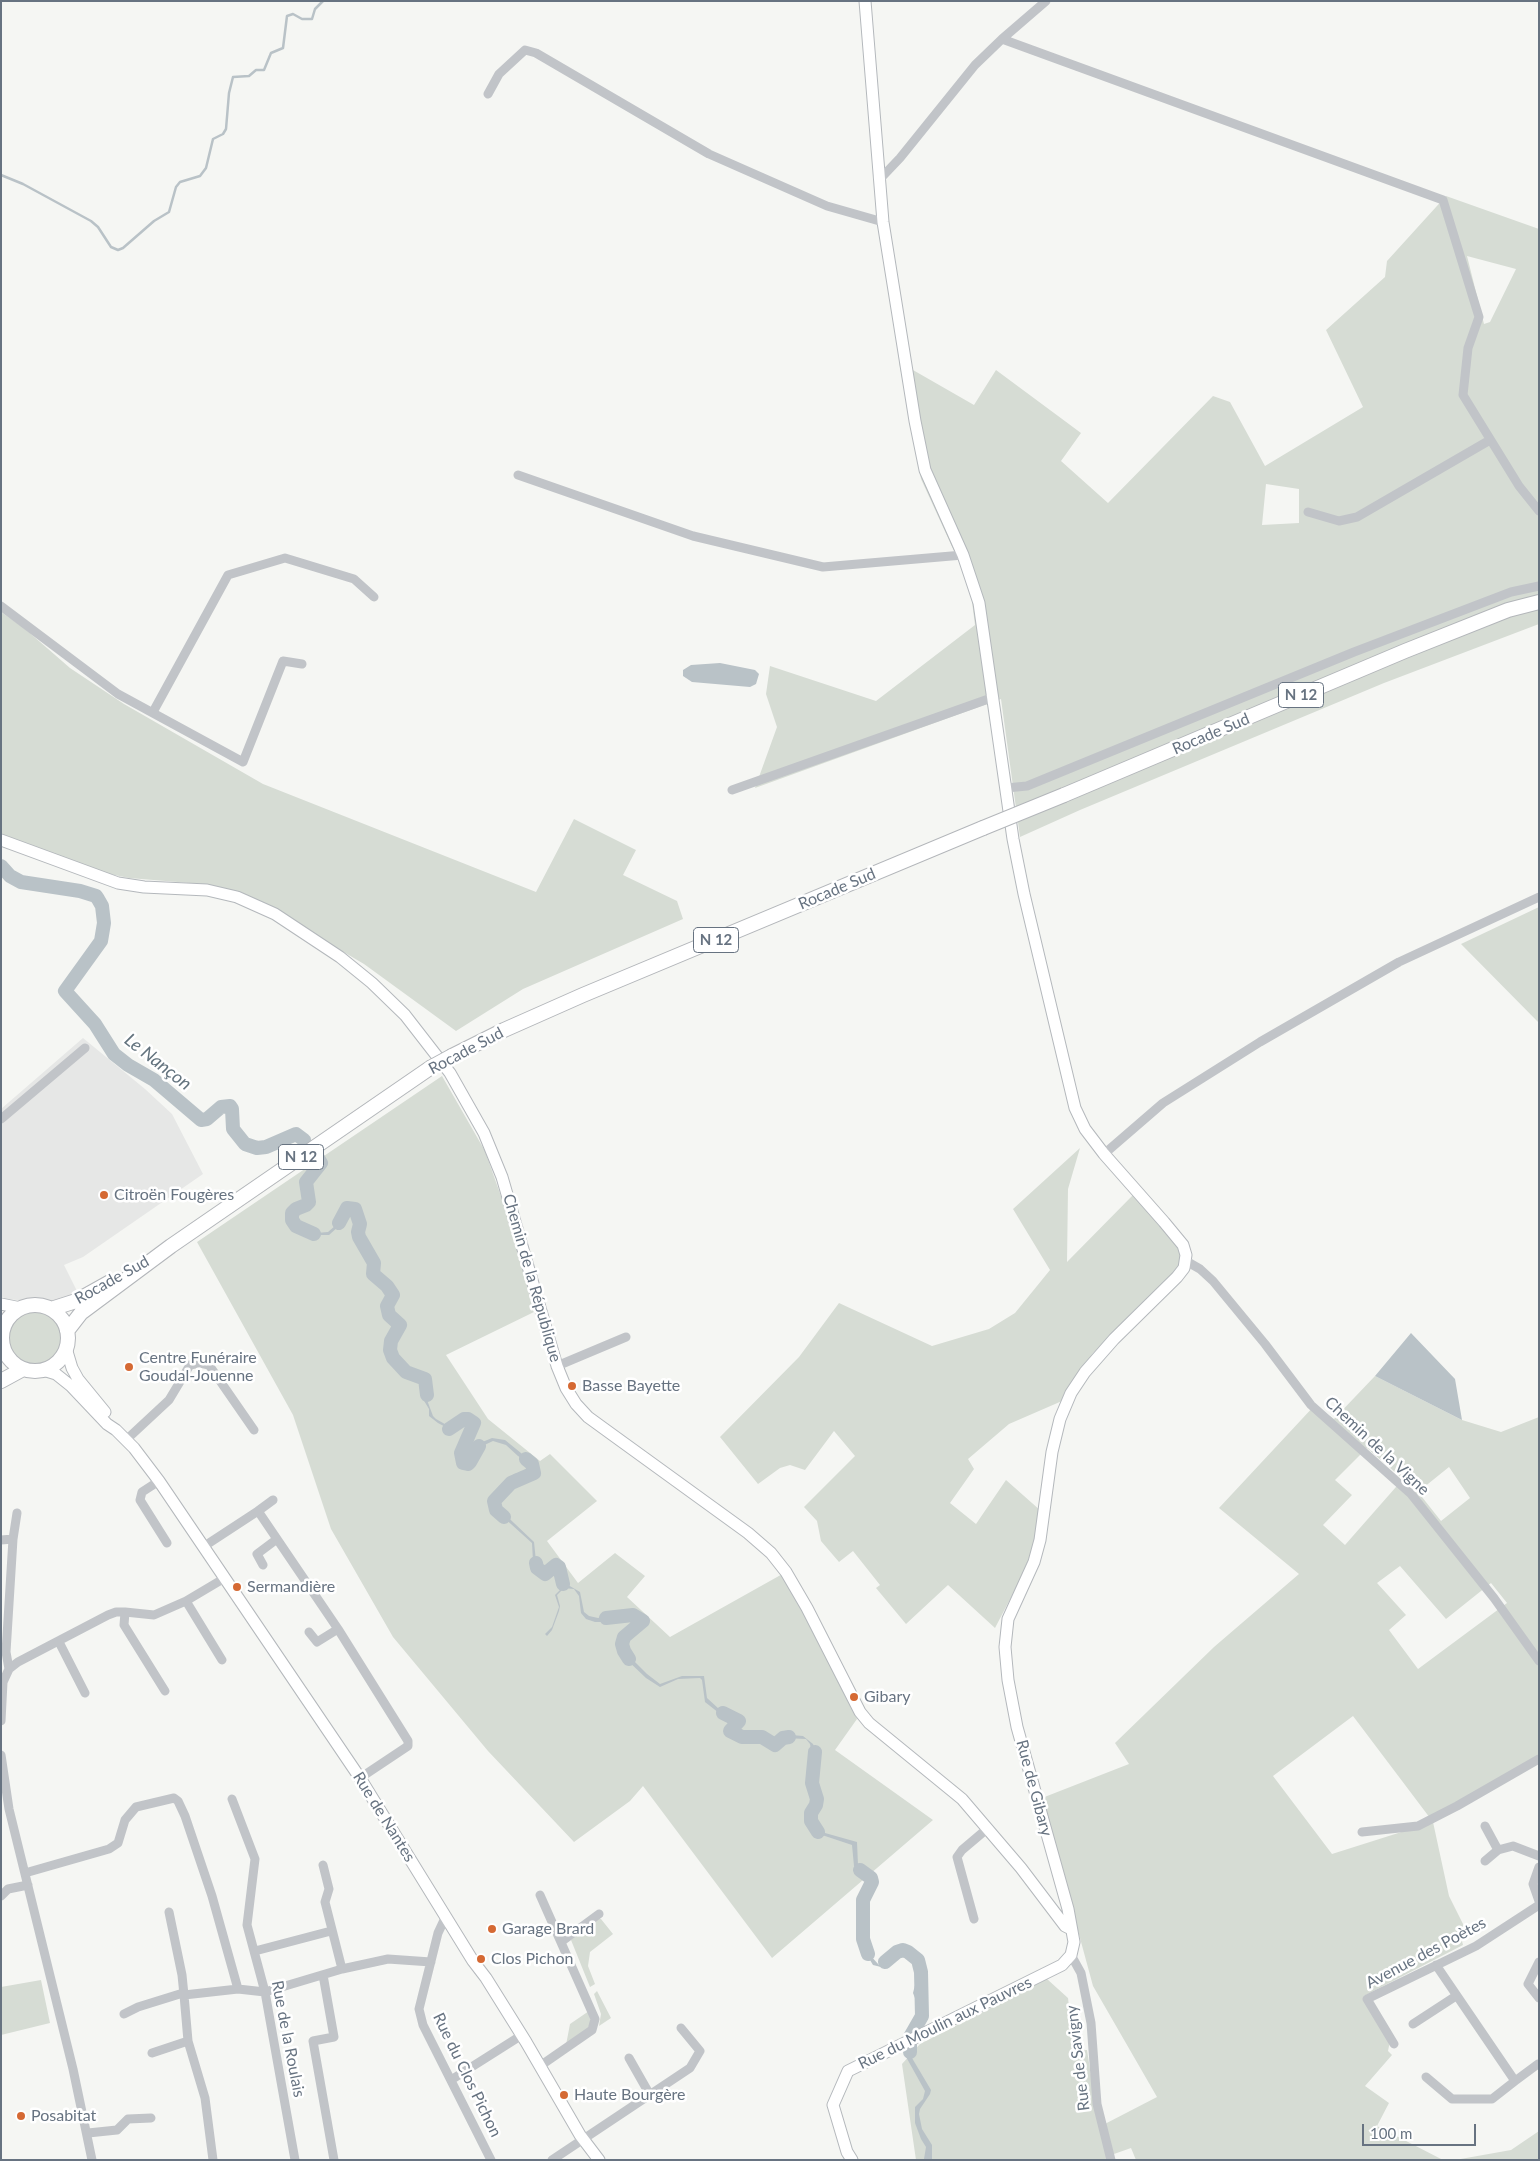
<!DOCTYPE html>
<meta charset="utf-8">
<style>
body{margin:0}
#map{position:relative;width:1540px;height:2161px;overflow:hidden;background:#f5f6f3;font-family:Lato,sans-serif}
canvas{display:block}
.frame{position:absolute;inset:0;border:2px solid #677381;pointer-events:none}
.scale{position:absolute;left:1362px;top:2124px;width:114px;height:22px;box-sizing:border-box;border:2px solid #677381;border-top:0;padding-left:6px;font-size:15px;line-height:18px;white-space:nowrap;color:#677381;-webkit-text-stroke:4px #fff;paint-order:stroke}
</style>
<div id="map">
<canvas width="1540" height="2161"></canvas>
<div class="frame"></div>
<div class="scale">100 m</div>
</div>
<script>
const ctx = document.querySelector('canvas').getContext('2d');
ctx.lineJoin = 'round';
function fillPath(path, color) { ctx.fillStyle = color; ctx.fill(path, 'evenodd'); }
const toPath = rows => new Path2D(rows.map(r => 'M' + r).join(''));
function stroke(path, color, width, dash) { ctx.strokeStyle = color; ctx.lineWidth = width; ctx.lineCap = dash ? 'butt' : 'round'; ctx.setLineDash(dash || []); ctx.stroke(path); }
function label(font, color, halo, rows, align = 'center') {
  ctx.font = font + ' Lato,sans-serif'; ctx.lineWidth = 5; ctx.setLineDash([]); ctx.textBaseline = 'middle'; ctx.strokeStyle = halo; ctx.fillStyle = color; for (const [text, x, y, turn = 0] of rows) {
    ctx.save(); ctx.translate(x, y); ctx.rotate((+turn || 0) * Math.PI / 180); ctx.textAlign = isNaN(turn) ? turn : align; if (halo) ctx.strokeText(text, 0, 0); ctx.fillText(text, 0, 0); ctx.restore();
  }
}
fillPath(toPath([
 [83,1038,145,1089,172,1114,203,1174,83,1257,64,1265,78,1293,57,1303,5,1299,1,1296,1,1109]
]), '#e6e7e6');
fillPath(toPath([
 [1446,196,1539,229,1539,624,1384,683,1080,810,1020,837,1001,699,755,788,777,727,766,694,770,666,876,701,975,625,970,586,921,479,899,362,974,405,996,370,1081,433,1061,461,1108,503,1213,396,1230,402,1265,466,1363,407,1326,330,1385,277,1387,261],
 [1467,256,1516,269,1490,322,1484,324],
 [1266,484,1299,489,1299,523,1262,525],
 [1,612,24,628,70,668,124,704,263,784,536,892,574,819,636,850,623,875,677,901,683,919,523,989,456,1031,364,964,243,893,202,884,129,878,100,872,1,837],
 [1539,907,1539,1023,1461,944],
 [442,1076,485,1151,509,1219,534,1312,446,1355,488,1419,540,1461,550,1454,597,1501,547,1541,578,1583,615,1553,645,1576,627,1597,670,1637,786,1572,857,1719,835,1750,933,1820,772,1958,643,1786,630,1801,574,1842,488,1751,393,1637,331,1529,293,1415,197,1242],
 [1080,1148,1068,1189,1067,1262,1133,1195,1180,1247,1184,1258,1179,1270,1093,1353,1062,1401,1009,1424,968,1459,974,1469,950,1503,976,1524,1006,1480,1041,1511,1033,1548,1020,1580,995,1628,948,1585,906,1624,876,1588,880,1585,853,1551,839,1562,821,1541,817,1521,804,1507,855,1456,834,1431,805,1470,790,1465,780,1468,758,1484,720,1437,799,1357,839,1303,932,1346,989,1329,1015,1313,1050,1270,1013,1209],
 '8 1338a28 28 0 1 1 56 0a28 28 0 1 1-56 0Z',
 [1375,1376,1462,1420,1501,1432,1539,1417,1539,1759,1433,1822,1449,1896,1464,1926,1459,1929,1463,1945,1364,1996,1390,2041,1388,2051,1392,2055,1365,2086,1389,2103,1377,2126,1443,2160,1136,2160,1131,2148,1114,2154,1114,2160,916,2160,902,2064,920,2044,1047,1979,1068,1998,1074,2051,1087,2050,1099,2127,1157,2097,1093,1986,1042,1798,1129,1764,1115,1743,1214,1647,1299,1574,1219,1508,1315,1405,1334,1419],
 [1367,1448,1403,1479,1345,1545,1323,1525,1352,1495,1335,1480],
 [1449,1467,1470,1498,1441,1521,1418,1492],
 [1400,1566,1446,1619,1491,1583,1507,1603,1418,1669,1389,1630,1406,1615,1377,1583],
 [1353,1716,1433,1822,1332,1854,1273,1776],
 [597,1919,601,1919,613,1934,590,1952,588,1966,595,1984,590,1987,571,1940],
 [41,1980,50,2023,1,2035,1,1987],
 [597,1991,611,2018,599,2026,601,2014,594,1994],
 [589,2011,591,2022,587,2030,566,2045,570,2024],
 [1539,2131,1539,2160,1455,2160,1511,2150]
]), '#d6dcd4');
fillPath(toPath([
 [720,663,755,670,759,674,756,684,750,687,692,682,683,676,683,670,691,665],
 [350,1205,356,1206,361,1221,357,1232,375,1262,373,1274,383,1280,394,1294,387,1303,390,1315,402,1323,394,1331,390,1340,393,1355,409,1372,424,1375,426,1380,427,1400,433,1416,436,1419,450,1427,465,1417,469,1416,476,1423,463,1443,460,1455,464,1461,470,1463,475,1449,480,1443,492,1438,505,1440,532,1462,535,1468,534,1473,514,1479,494,1498,494,1504,534,1542,536,1561,540,1570,549,1572,553,1563,559,1563,563,1582,580,1592,584,1612,589,1616,598,1618,628,1611,644,1619,623,1637,623,1648,625,1652,647,1674,660,1684,682,1676,704,1676,707,1698,719,1709,740,1719,730,1729,744,1735,762,1735,775,1744,784,1735,791,1735,803,1736,813,1744,817,1753,812,1778,818,1801,810,1813,812,1825,825,1833,857,1842,858,1865,873,1878,871,1887,863,1897,863,1940,869,1954,879,1965,883,1964,901,1948,910,1950,919,1959,922,1972,922,2014,921,2019,909,2033,909,2038,907,2039,906,2032,913,2025,920,2011,913,1993,918,1973,907,1951,901,1950,881,1967,873,1965,867,1955,861,1938,861,1893,869,1887,870,1879,854,1866,852,1845,822,1835,809,1826,808,1810,815,1799,809,1777,813,1758,810,1744,806,1739,784,1738,777,1747,760,1736,748,1739,727,1732,725,1731,735,1718,719,1713,705,1702,702,1680,700,1678,678,1679,660,1687,646,1678,625,1658,619,1647,618,1639,623,1631,638,1619,629,1613,606,1622,595,1622,586,1619,581,1613,579,1596,574,1589,564,1588,557,1595,560,1606,559,1611,552,1630,547,1636,545,1634,552,1627,559,1607,555,1595,563,1587,558,1567,554,1566,548,1576,540,1575,533,1561,532,1543,491,1506,491,1498,514,1474,532,1470,530,1463,518,1456,506,1445,493,1441,478,1448,475,1464,472,1469,468,1471,462,1468,457,1458,459,1447,461,1438,471,1426,472,1421,465,1417,453,1431,438,1423,429,1416,429,1409,423,1399,422,1377,409,1378,386,1354,384,1341,398,1323,386,1316,384,1301,391,1293,383,1283,371,1277,372,1257,354,1233,358,1219,353,1207,347,1208,339,1226,329,1235,311,1235,296,1228,298,1225,316,1233,328,1232,335,1226,346,1207],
 [1411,1333,1455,1379,1462,1420,1375,1376],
 [913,2044,912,2058,931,2090,930,2094,920,2109,919,2114,922,2129,932,2145,932,2160,924,2159,926,2147,921,2139,915,2123,915,2107,923,2099,925,2091,905,2055,908,2047]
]), '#b9c2c7');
stroke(toPath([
 [1,175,23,184,91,221,98,227,111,247,118,250,123,248,154,221,169,212,176,187,180,182,200,176,206,168,213,139,223,134,226,129,229,93,233,77,249,76,256,70,264,70,271,53,283,48,287,16,293,14,302,19,312,19,315,9,323,1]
]), '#b9c2c7', 2.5);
stroke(toPath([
 [1,866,10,876,21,882,80,891,96,896,98,899,102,906,104,923,101,941,65,991,95,1024,114,1054,128,1065,154,1080,201,1120,207,1119,221,1107,230,1106,232,1109,233,1129,245,1144,257,1148,266,1147,296,1134,304,1140],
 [339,1223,347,1208,355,1209,360,1224,358,1232,359,1237,374,1263,373,1274,387,1286,393,1295,387,1306,389,1315,400,1325,391,1341,390,1350,393,1358,406,1372,425,1379,427,1395],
 [314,1234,296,1226,292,1220,292,1213,296,1209,306,1205,309,1202,306,1182,321,1163,318,1158],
 [449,1429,464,1419,468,1419,474,1423,461,1453,463,1463,468,1464,470,1462,479,1446],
 [504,1517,496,1510,494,1501,511,1483,534,1473,532,1464,526,1459],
 [536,1563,537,1568,545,1574,556,1565,559,1567,563,1584],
 [606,1618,633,1615,643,1621,624,1637,622,1644,624,1651,629,1659],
 [723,1713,739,1721,730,1731,742,1737,762,1737,775,1745,783,1738,789,1737],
 [815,1752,812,1783,817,1799,816,1805,811,1813,811,1821,818,1832],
 [860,1870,871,1878,872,1882,863,1900,863,1939,868,1954],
 [885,1962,897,1952,903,1950,908,1952,918,1960,921,1972,922,2016,910,2037,910,2052]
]), '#b9c2c7', 14);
const secondary = toPath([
 [1,840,118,883,144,887,207,890,237,897,275,914,340,957,372,983,405,1015,450,1073,484,1133,502,1177,557,1366,566,1388,576,1404,588,1417,610,1433,748,1533,771,1553,786,1572,807,1608,860,1712,869,1723,962,1799,1021,1868,1065,1926,1071,1929],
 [1,1304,21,1308],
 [1,1330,2,1332],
 [66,1348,72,1368,78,1379,105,1412],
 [43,1370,56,1374,71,1386,107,1424,116,1430,134,1448,159,1481,360,1778,473,1961,486,1978,526,2042,580,2135,599,2160],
 [852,2160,847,2152,833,2105,848,2071,1062,1965,1071,1955,1074,1942,1068,1909,1017,1727,1008,1680,1005,1647,1008,1619,1034,1562,1040,1540,1052,1452,1060,1419,1071,1393,1085,1372,1114,1339,1177,1277,1184,1268,1186,1255,1183,1245,1164,1222,1104,1154,1085,1129,1075,1108,1024,894,1013,839,979,603,963,555,925,470,915,421,883,222,865,1]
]);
const primary = toPath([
 [1064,795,1405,651,1508,610,1539,602],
 [452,1056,504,1030,583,995,983,828],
 '2 1338a33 33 0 1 1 66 0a33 33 0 1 1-66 0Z',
 [51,1309,76,1301,110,1282],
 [67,1331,81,1313,171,1246,430,1068],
 [1,1381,23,1369]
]);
stroke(secondary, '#b4b8bc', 13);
stroke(primary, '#b3b6ba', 16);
stroke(toPath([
 [1002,39,1443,200,1479,317,1468,348,1463,395,1519,486,1539,511],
 [488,94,499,74,525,50,536,53,709,154,827,206,883,222],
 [878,178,881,178,900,158,975,65,1002,39,1046,1],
 [518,475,693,536,823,567,963,555],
 [1308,512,1339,521,1357,517,1490,440],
 [1,606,118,694,243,762,283,661,302,664],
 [153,712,228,575,285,558,354,579,374,597],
 [1006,788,1027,786,1354,652,1511,592,1539,586],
 [732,790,994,697],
 [1,1119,85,1048],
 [1104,1154,1163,1103,1260,1042,1399,962,1539,897],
 [1186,1261,1200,1269,1213,1281,1265,1344,1311,1405,1411,1494,1494,1598,1539,1661],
 [557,1366,626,1337],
 [126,1440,169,1400,190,1365,200,1363,209,1365,254,1430],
 [159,1481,142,1492,140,1500,167,1543],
 [258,1511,273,1500],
 [1,1540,13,1539],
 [203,1547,258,1511,338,1629,408,1741,408,1746,360,1778],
 [263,1565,257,1554,277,1539],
 [186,1601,222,1660],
 [125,1612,124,1625,165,1691],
 [309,1632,317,1642,338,1629],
 [59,1642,85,1693],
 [9,1669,6,1652,13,1539,17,1513],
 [1,1721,3,1682,9,1669,18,1662,108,1615,116,1612,125,1612,154,1615,186,1601,223,1579],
 [1,1755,9,1809,73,2069,92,2160],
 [232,1799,255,1859,247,1925,265,1992,295,2160],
 [1485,1826,1498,1850,1513,1846,1539,1856],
 [1362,1832,1418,1826,1457,1806,1539,1759],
 [1485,1861,1498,1850],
 [323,1865,329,1889,325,1902,342,1969],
 [1539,1867,1533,1884,1539,1901],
 [25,1873,109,1849,118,1843,125,1820,136,1807,174,1798,178,1801,185,1816,212,1896,238,1989],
 [1,1896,8,1889,28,1885],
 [169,1912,182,1975,184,1995,238,1989,265,1992,342,1969,388,1959,431,1962],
 [446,1916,438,1933,419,2009,423,2025,491,2160],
 [974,1919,957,1857,962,1850,988,1828],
 [561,1942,599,1914],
 [255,1951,331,1931],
 [1071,1955,1081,1973,1091,2023,1097,2104,1111,2160],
 [1539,1962,1528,1984,1539,1998],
 [323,1975,334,2037,313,2041,334,2160],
 [184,1995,188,2041,205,2098,213,2160],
 [124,2014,138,2007,183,1993],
 [1413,2024,1456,1996],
 [1394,2044,1367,1999,1476,1946,1539,1905],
 [152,2053,188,2041],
 [629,2058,650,2095],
 [540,2066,592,2030,595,2019,540,1895],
 [1426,2077,1452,2099,1492,2099,1515,2081,1436,1965],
 [451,2080,522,2035],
 [1515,2081,1538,2064],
 [88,2133,117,2130,128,2119,151,2118],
 [552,2160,690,2068,700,2051,681,2028]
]), '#c1c4c8', 9);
stroke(secondary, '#fff', 11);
stroke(primary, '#fff', 14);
const primaryBridge = toPath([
 [983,828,1064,795],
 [430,1068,452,1056]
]);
stroke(primaryBridge, '#b3b6ba', 16, []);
stroke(primaryBridge, '#fff', 14);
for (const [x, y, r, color] of [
 [104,1195,5,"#d56933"],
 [129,1367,5,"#d56933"],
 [572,1386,5,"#d56933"],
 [237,1587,5,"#d56933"],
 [854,1697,5,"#d56933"],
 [492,1929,5,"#d56933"],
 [481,1959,5,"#d56933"],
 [564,2095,5,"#d56933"],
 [21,2116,5,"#d56933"]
]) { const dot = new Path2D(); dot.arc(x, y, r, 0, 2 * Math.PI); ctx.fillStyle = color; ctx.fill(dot); stroke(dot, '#fff', 2); }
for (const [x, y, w] of [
 [1301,695,45],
 [716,940,45],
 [301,1157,45]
]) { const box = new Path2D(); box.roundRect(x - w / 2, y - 12.5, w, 25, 4); ctx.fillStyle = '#fff'; ctx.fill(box); stroke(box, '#677381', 1); }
label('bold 15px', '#677381', null, [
 ["N 12",1301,695],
 ["N 12",716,940],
 ["N 12",301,1157]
]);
label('16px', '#677381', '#fff', [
 ["Rocade Sud",1211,734,-23],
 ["Rocade Sud",837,889,-23],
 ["Rocade Sud",466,1051,-28],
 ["Chemin de la République",532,1278,74],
 ["Rocade Sud",112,1280,-29],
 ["Chemin de la Vigne",1377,1446,43],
 ["Rue de Gibary",1034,1788,75],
 ["Rue de Nantes",384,1817,58],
 ["Avenue des Poètes",1426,1953,-28],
 ["Rue du Moulin aux Pauvres",945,2023,-26],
 ["Rue de la Roulais",288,2039,79],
 ["Rue de Savigny",1078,2058,-97],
 ["Rue du Clos Pichon",467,2075,64]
]);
label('16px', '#677381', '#fff', [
 ["Citroën Fougères",114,1195],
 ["Centre Funéraire",139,1358],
 ["Goudal-Jouenne",139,1376],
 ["Basse Bayette",582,1386],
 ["Sermandière",247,1587],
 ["Gibary",864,1697],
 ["Garage Brard",502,1929],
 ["Clos Pichon",491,1959],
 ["Haute Bourgère",574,2095],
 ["Posabitat",31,2116]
], 'left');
label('italic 18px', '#63737e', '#fff', [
 ["Le Nançon",158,1062,38]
]);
</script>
